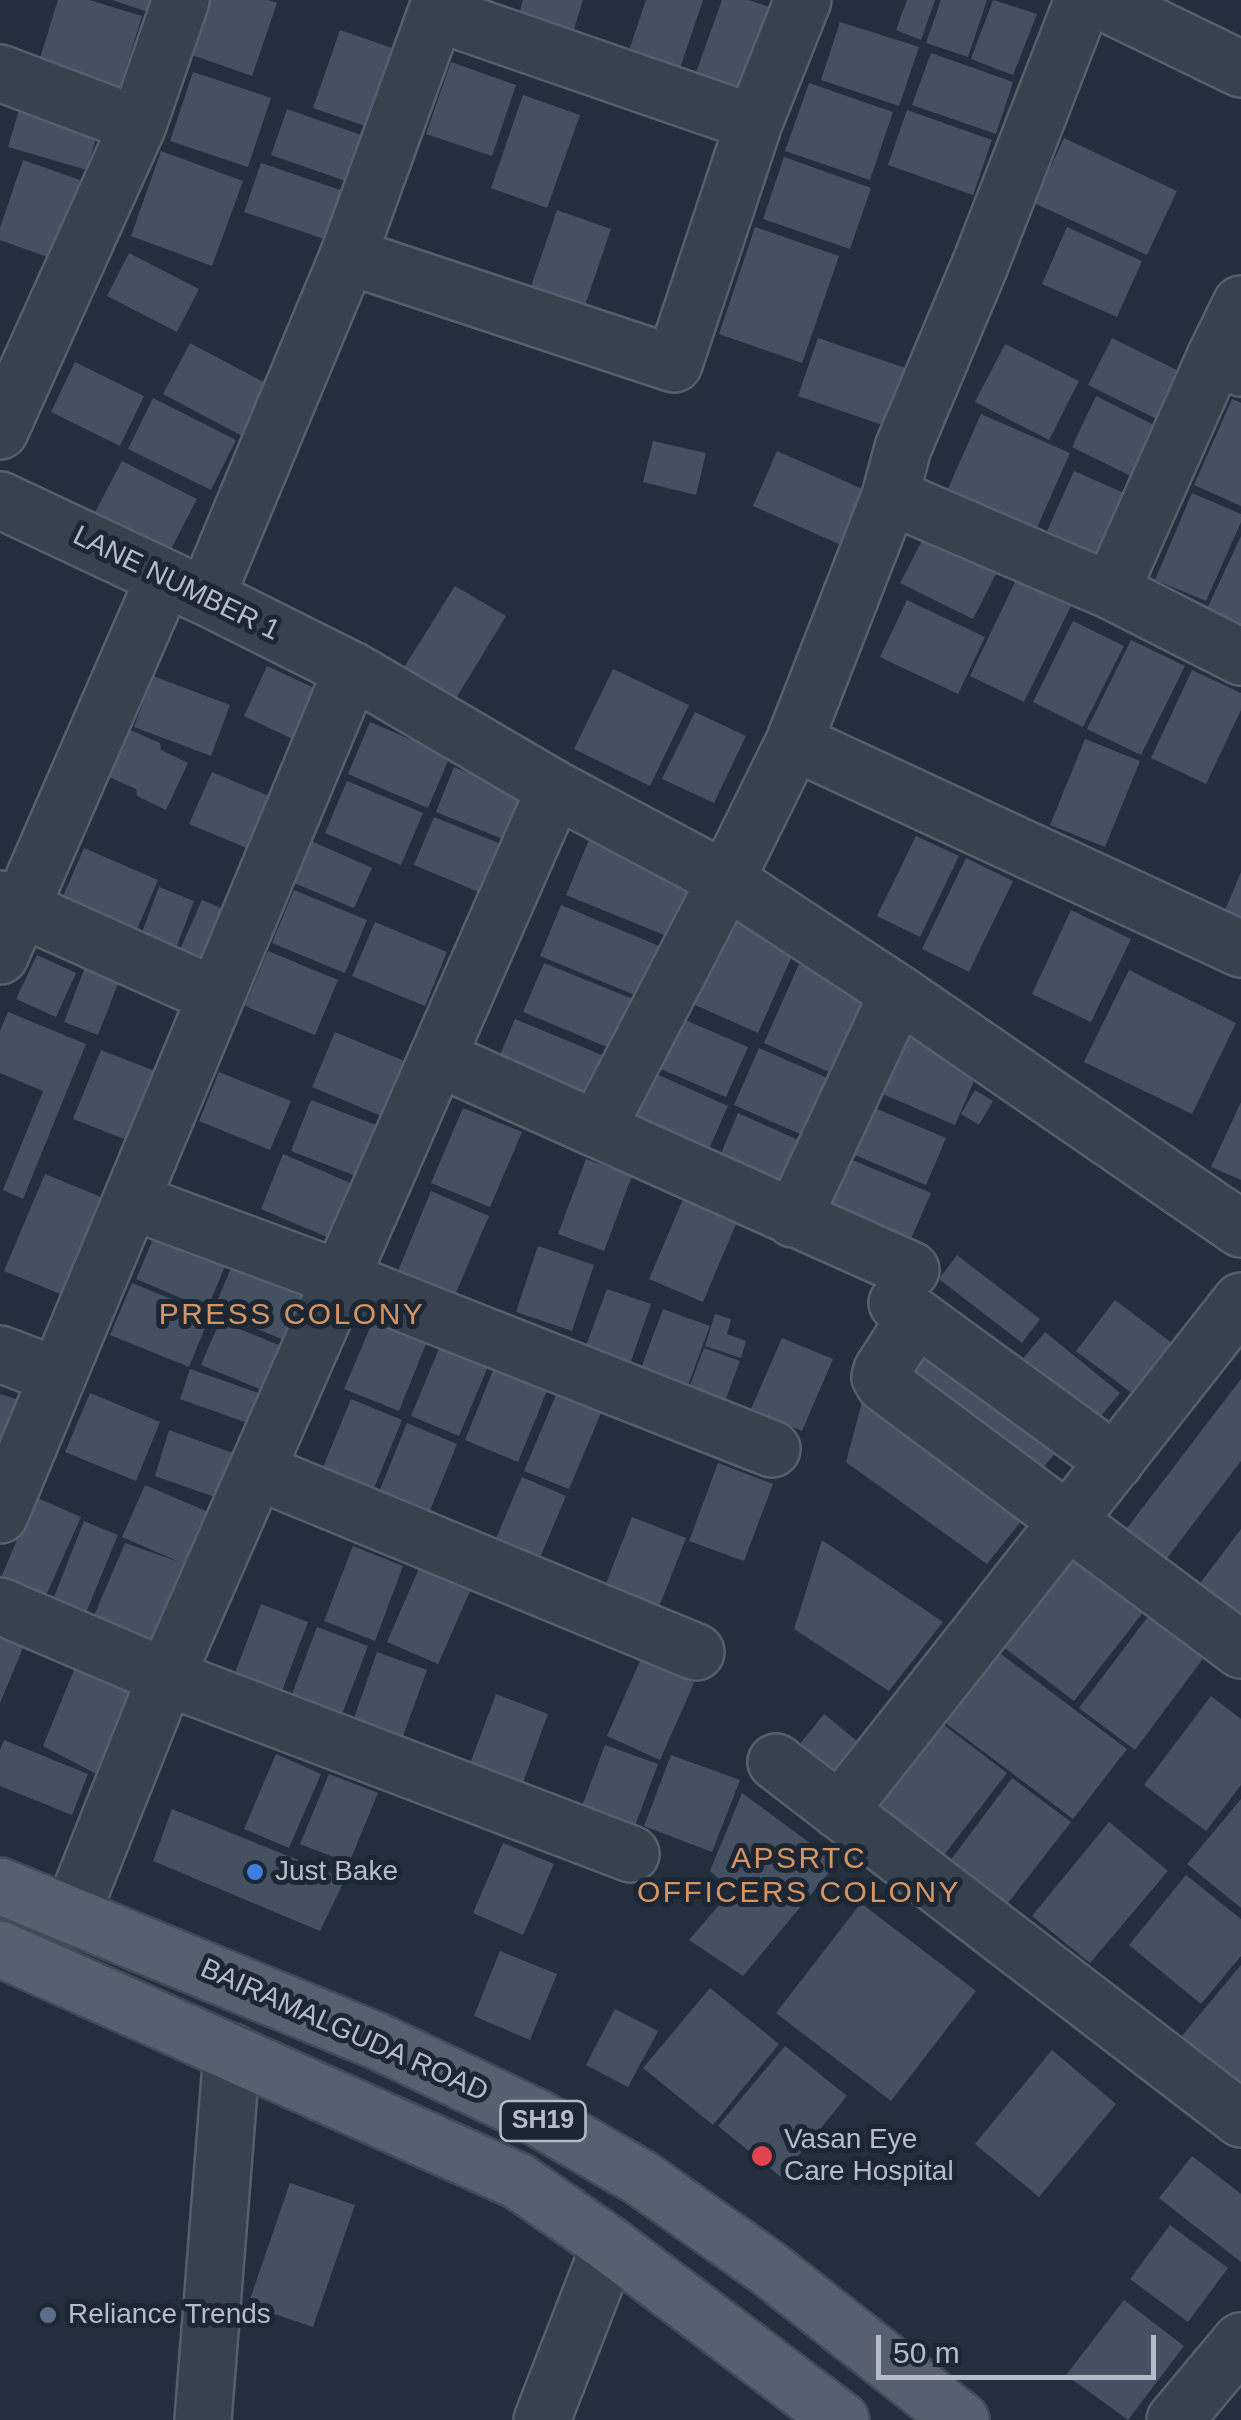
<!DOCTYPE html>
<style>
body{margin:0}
#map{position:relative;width:1241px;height:2420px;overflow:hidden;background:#242f3e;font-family:Helvetica,sans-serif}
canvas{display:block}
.scale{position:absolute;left:876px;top:2335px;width:280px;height:45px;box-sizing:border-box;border:5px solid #b4bcc9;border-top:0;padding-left:12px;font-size:30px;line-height:35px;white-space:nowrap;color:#b4bcc9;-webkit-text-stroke:8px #1d2633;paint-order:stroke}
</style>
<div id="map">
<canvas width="1241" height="2420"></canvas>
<div class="scale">50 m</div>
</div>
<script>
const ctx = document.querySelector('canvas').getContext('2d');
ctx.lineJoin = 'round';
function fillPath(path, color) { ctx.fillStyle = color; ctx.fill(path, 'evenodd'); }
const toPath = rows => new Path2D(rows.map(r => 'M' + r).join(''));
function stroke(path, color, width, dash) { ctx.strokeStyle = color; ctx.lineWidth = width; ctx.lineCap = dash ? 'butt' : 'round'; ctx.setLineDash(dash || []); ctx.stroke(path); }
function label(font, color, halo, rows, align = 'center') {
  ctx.font = font + ' Helvetica,sans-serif'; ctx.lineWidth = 10; ctx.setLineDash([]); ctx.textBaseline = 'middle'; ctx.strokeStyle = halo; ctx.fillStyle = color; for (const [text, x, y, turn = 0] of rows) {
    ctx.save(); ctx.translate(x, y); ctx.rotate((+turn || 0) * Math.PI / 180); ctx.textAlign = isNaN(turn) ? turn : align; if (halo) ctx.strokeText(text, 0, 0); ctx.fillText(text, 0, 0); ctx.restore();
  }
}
fillPath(toPath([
 [58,0,89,0,142,16,120,87,39,61],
 [112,0,151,0,148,12],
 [211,0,268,0,277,3,252,76,192,55],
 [523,0,583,0,569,45,515,29],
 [646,0,703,0,674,86,623,68],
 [722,0,749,0,778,10,749,94,695,75],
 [907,0,935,0,921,40,896,30],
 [941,0,987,0,968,57,926,43],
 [993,0,1037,14,1013,75,971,59],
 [840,22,919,47,899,106,821,80],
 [340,30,398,50,371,128,313,108],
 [931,53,1013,82,996,134,912,105],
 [451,62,516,85,492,156,426,134],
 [193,72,271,98,248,167,170,141],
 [809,83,893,112,870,180,785,151],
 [24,93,102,116,87,170,8,147],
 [523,95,580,115,547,208,491,188],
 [287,109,370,138,354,184,271,155],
 [907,110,992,140,973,195,888,165],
 [1064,138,1177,191,1147,255,1034,203],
 [161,151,243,181,212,266,131,236],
 [784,157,871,188,850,249,763,219],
 [23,160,80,180,53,259,0,240,0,228],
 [261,163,346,192,330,241,244,212],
 [557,210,611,229,579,323,525,304],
 [755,227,839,256,802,363,719,334],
 [1067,227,1142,261,1117,317,1042,284],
 [129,253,199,289,177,332,107,296],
 [818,338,914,371,894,429,798,396],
 [1112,338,1191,377,1167,424,1088,385],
 [190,343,271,386,244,437,163,394],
 [1005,344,1079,381,1049,440,975,402],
 [75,362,144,396,120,446,51,412],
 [1096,396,1168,432,1143,482,1072,447],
 [153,398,236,440,211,490,128,449],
 [1232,399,1241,403,1241,506,1194,485],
 [981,414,1070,453,1036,530,947,491],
 [653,441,706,453,696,495,643,482],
 [777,451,865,490,841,545,753,506],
 [122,461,197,499,167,557,92,518],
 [1074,471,1133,497,1105,557,1047,531],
 [1192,493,1241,514,1241,522,1206,601,1155,580],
 [1241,536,1241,629,1205,613],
 [924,537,996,574,973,619,900,583],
 [1016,580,1071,606,1024,702,970,676],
 [455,586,506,616,455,700,403,669],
 [907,600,985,637,958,694,880,657],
 [1073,621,1124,646,1083,727,1033,702],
 [1131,640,1185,666,1141,755,1087,729],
 [267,666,331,696,307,746,244,716],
 [613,669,689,705,650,786,574,749],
 [1192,670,1241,693,1241,710,1206,784,1151,758],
 [153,676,230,705,211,756,134,727],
 [695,712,746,736,714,803,662,779],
 [370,722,450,756,428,808,348,774],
 [121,726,160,743,161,750,188,763,166,810,137,796,136,789,100,773],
 [1085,739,1140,761,1105,847,1050,825],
 [454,767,528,798,510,842,436,812],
 [212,772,283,802,261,854,189,824],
 [347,781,423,813,401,865,325,833],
 [434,817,506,846,486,895,414,865],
 [591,835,698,878,674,939,566,895],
 [300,836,372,868,354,908,282,878],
 [916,836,959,856,920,937,877,916],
 [84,848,158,880,135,934,60,903],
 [966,858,1013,881,969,972,922,949],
 [1241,872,1241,922,1223,915],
 [159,887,194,901,173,956,138,943],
 [294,890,367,920,345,973,272,943],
 [202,900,234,914,206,977,174,963],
 [561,905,659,946,637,996,540,956],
 [1071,910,1131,939,1091,1022,1032,994],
 [721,916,795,949,758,1033,684,1000],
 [375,922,447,952,425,1006,352,976],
 [268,951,338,980,315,1035,245,1006],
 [37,955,76,973,56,1017,16,999],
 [87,962,121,976,98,1035,64,1022],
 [544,963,640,1002,619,1052,523,1012],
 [799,964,873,997,838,1076,764,1043],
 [1129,970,1236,1023,1192,1114,1084,1062],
 [8,1012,86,1044,23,1199,3,1190,43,1091,0,1073,0,1031],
 [676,1016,748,1047,726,1097,654,1066],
 [515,1019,609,1058,586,1113,492,1074],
 [335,1032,414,1065,391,1120,312,1087],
 [903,1034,980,1067,955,1125,878,1092],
 [759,1048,832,1080,807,1137,734,1105],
 [101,1050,160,1073,132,1142,73,1119],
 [643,1068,728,1106,705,1158,619,1121],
 [219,1072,291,1101,270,1150,199,1121],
 [975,1090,993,1101,979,1125,961,1114],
 [311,1100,381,1127,361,1178,291,1151],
 [1241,1102,1241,1180,1211,1167],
 [870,1106,946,1138,926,1185,850,1153],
 [463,1108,522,1132,490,1207,431,1183],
 [738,1113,805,1143,783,1192,717,1163],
 [283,1154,362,1188,339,1242,261,1209],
 [586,1159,632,1176,604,1251,558,1234],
 [850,1159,931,1193,907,1248,826,1213],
 [45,1174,113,1202,73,1299,4,1271],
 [431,1191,489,1216,455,1295,398,1271],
 [684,1197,710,1208,708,1212,736,1224,703,1302,649,1279],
 [160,1223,231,1252,207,1309,136,1279],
 [538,1246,594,1265,572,1331,516,1312],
 [237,1254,312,1286,289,1342,213,1311],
 [957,1255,1040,1319,1022,1343,939,1279],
 [132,1283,210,1315,189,1367,110,1335],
 [607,1289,651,1304,629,1367,584,1351],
 [1115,1300,1172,1343,1133,1394,1076,1351],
 [663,1309,710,1326,687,1388,640,1371],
 [715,1314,731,1319,727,1334,746,1341,741,1358,705,1346],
 [375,1316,428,1339,399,1411,344,1389],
 [220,1321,291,1350,272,1394,201,1365],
 [1045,1332,1120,1393,1081,1440,1006,1379],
 [782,1338,833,1359,802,1431,751,1409],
 [443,1339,491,1359,459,1436,411,1416],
 [905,1341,1057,1451,1031,1483,885,1374],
 [704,1348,740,1361,725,1401,689,1388],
 [496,1363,549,1386,518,1462,465,1440],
 [190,1369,273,1398,262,1428,180,1399],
 [1241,1379,1241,1461,1164,1562,1124,1532],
 [90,1393,160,1422,136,1481,65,1452],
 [0,1394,19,1400,0,1453],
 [556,1395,601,1413,569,1489,524,1471],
 [864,1395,1026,1515,987,1564,846,1462],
 [351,1399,402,1420,374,1488,323,1467],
 [407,1423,457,1444,429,1513,379,1492],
 [169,1430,247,1458,229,1502,155,1476],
 [718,1463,773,1484,744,1561,689,1541],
 [522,1477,566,1496,539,1560,495,1541],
 [145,1485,213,1514,159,1647,93,1618,125,1543,182,1563,122,1537],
 [35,1497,81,1517,44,1600,0,1580],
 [632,1517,686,1538,659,1607,605,1586],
 [84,1521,118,1535,85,1615,52,1602],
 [1241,1529,1241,1618,1198,1586],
 [822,1540,943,1622,889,1691,794,1629],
 [353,1546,403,1566,375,1641,324,1621],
 [1076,1551,1148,1606,1074,1701,1002,1646],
 [420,1566,471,1589,438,1664,387,1642],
 [261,1604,308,1622,280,1696,233,1678],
 [1150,1614,1205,1656,1135,1750,1079,1708],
 [317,1627,368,1646,339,1722,289,1702],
 [0,1638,23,1648,0,1703],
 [997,1651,1127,1749,1073,1819,944,1722],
 [377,1652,427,1670,399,1747,350,1730],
 [641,1659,694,1683,660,1760,607,1736],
 [78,1660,143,1690,108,1780,43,1746],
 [496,1694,548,1714,518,1796,465,1777],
 [1211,1696,1241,1719,1241,1785,1206,1831,1144,1785],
 [824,1714,868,1750,839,1785,795,1750],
 [936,1719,1007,1773,941,1859,868,1804],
 [4,1740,88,1774,72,1815,0,1786,0,1750],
 [605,1745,658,1764,629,1842,576,1822],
 [276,1754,321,1774,289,1848,244,1829],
 [671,1755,740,1780,712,1852,644,1826],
 [329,1774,378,1793,349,1863,300,1844],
 [1012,1778,1071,1822,1004,1908,947,1865],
 [742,1793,837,1863,743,1976,689,1940,732,1890,710,1871],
 [1241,1799,1241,1908,1187,1864],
 [172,1809,345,1879,320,1931,153,1861],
 [1109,1822,1168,1871,1090,1963,1032,1916],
 [503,1843,554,1864,523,1935,473,1913],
 [1186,1875,1241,1919,1241,1956,1201,2004,1129,1945],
 [861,1903,976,1991,891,2101,776,2013],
 [500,1951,557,1974,530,2040,474,2016],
 [1241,1965,1241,2096,1176,2043],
 [710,1988,779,2044,713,2125,643,2068],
 [615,2009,658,2031,628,2087,586,2065],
 [785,2046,847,2096,781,2177,718,2126],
 [1052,2050,1116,2104,1039,2197,975,2144],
 [1192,2156,1241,2194,1241,2262,1159,2198],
 [290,2183,355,2205,313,2327,248,2305],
 [1170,2225,1228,2268,1188,2322,1130,2279],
 [1124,2300,1184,2346,1128,2420,1066,2375]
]), '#455162');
const minor = toPath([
 [1083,0,980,265,903,448,890,496,794,742,726,880,898,993,1241,1229],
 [1099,0,1241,69],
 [0,73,138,125],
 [348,256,436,13,754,123],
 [1216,355,1241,304],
 [1241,368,1216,355,1111,591,1241,657],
 [0,431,138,125,181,0],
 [890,496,1111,591],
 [0,500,206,597,352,670],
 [206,597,348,256,674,364,754,123,803,0],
 [794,742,1241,949],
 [0,899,216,996],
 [0,956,164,579],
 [438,1058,911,1270],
 [131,1201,341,1279,772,1449],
 [793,1219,898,993],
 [897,1303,1115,1462],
 [902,1339,882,1370,880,1377,884,1384,1241,1650],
 [0,1354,58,1376],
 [257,1471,696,1652],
 [0,1515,352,670,555,789,726,880,597,1129],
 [0,1606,166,1677,631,1854],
 [776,1762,1241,2119],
 [839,1811,1241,1301],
 [72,1913,166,1677,555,789],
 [203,2420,232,2052],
 [542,2420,610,2245],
 [1175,2420,1241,2341]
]);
const major = toPath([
 [0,1886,377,2041,538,2118,641,2178,768,2268,961,2420],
 [0,1949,518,2181,610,2245,841,2420]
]);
stroke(minor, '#565f6c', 60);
stroke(major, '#414a57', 60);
stroke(minor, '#38414e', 55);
stroke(major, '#56606e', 55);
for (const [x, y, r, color] of [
 [255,1872,10,"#3f7fe0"],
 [762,2156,12,"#e0444e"],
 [48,2315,10,"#5c6f8a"]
]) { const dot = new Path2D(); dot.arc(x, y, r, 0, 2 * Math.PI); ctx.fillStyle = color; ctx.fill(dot); stroke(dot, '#1d2633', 4); }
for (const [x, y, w] of [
 [543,2121,85]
]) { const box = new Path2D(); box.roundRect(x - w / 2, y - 20, w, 40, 8); ctx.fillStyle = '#1d2633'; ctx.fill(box); stroke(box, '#b4bcc9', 2.5); }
label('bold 25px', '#b4bcc9', null, [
 ["SH19",543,2121]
]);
label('28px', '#b4bcc9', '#1d2633', [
 ["LANE NUMBER 1",176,584,26],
 ["BAIRAMALGUDA ROAD",344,2031,24]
]);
label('28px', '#b4bcc9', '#1d2633', [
 ["Just Bake",275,1872],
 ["Vasan Eye",784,2140],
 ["Care Hospital",784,2172],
 ["Reliance Trends",68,2315]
], 'left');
ctx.letterSpacing = '2.5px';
label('30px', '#d59563', '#1d2633', [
 ["PRESS COLONY",292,1316],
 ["APSRTC",799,1860],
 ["OFFICERS COLONY",799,1894]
]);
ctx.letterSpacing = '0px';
</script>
